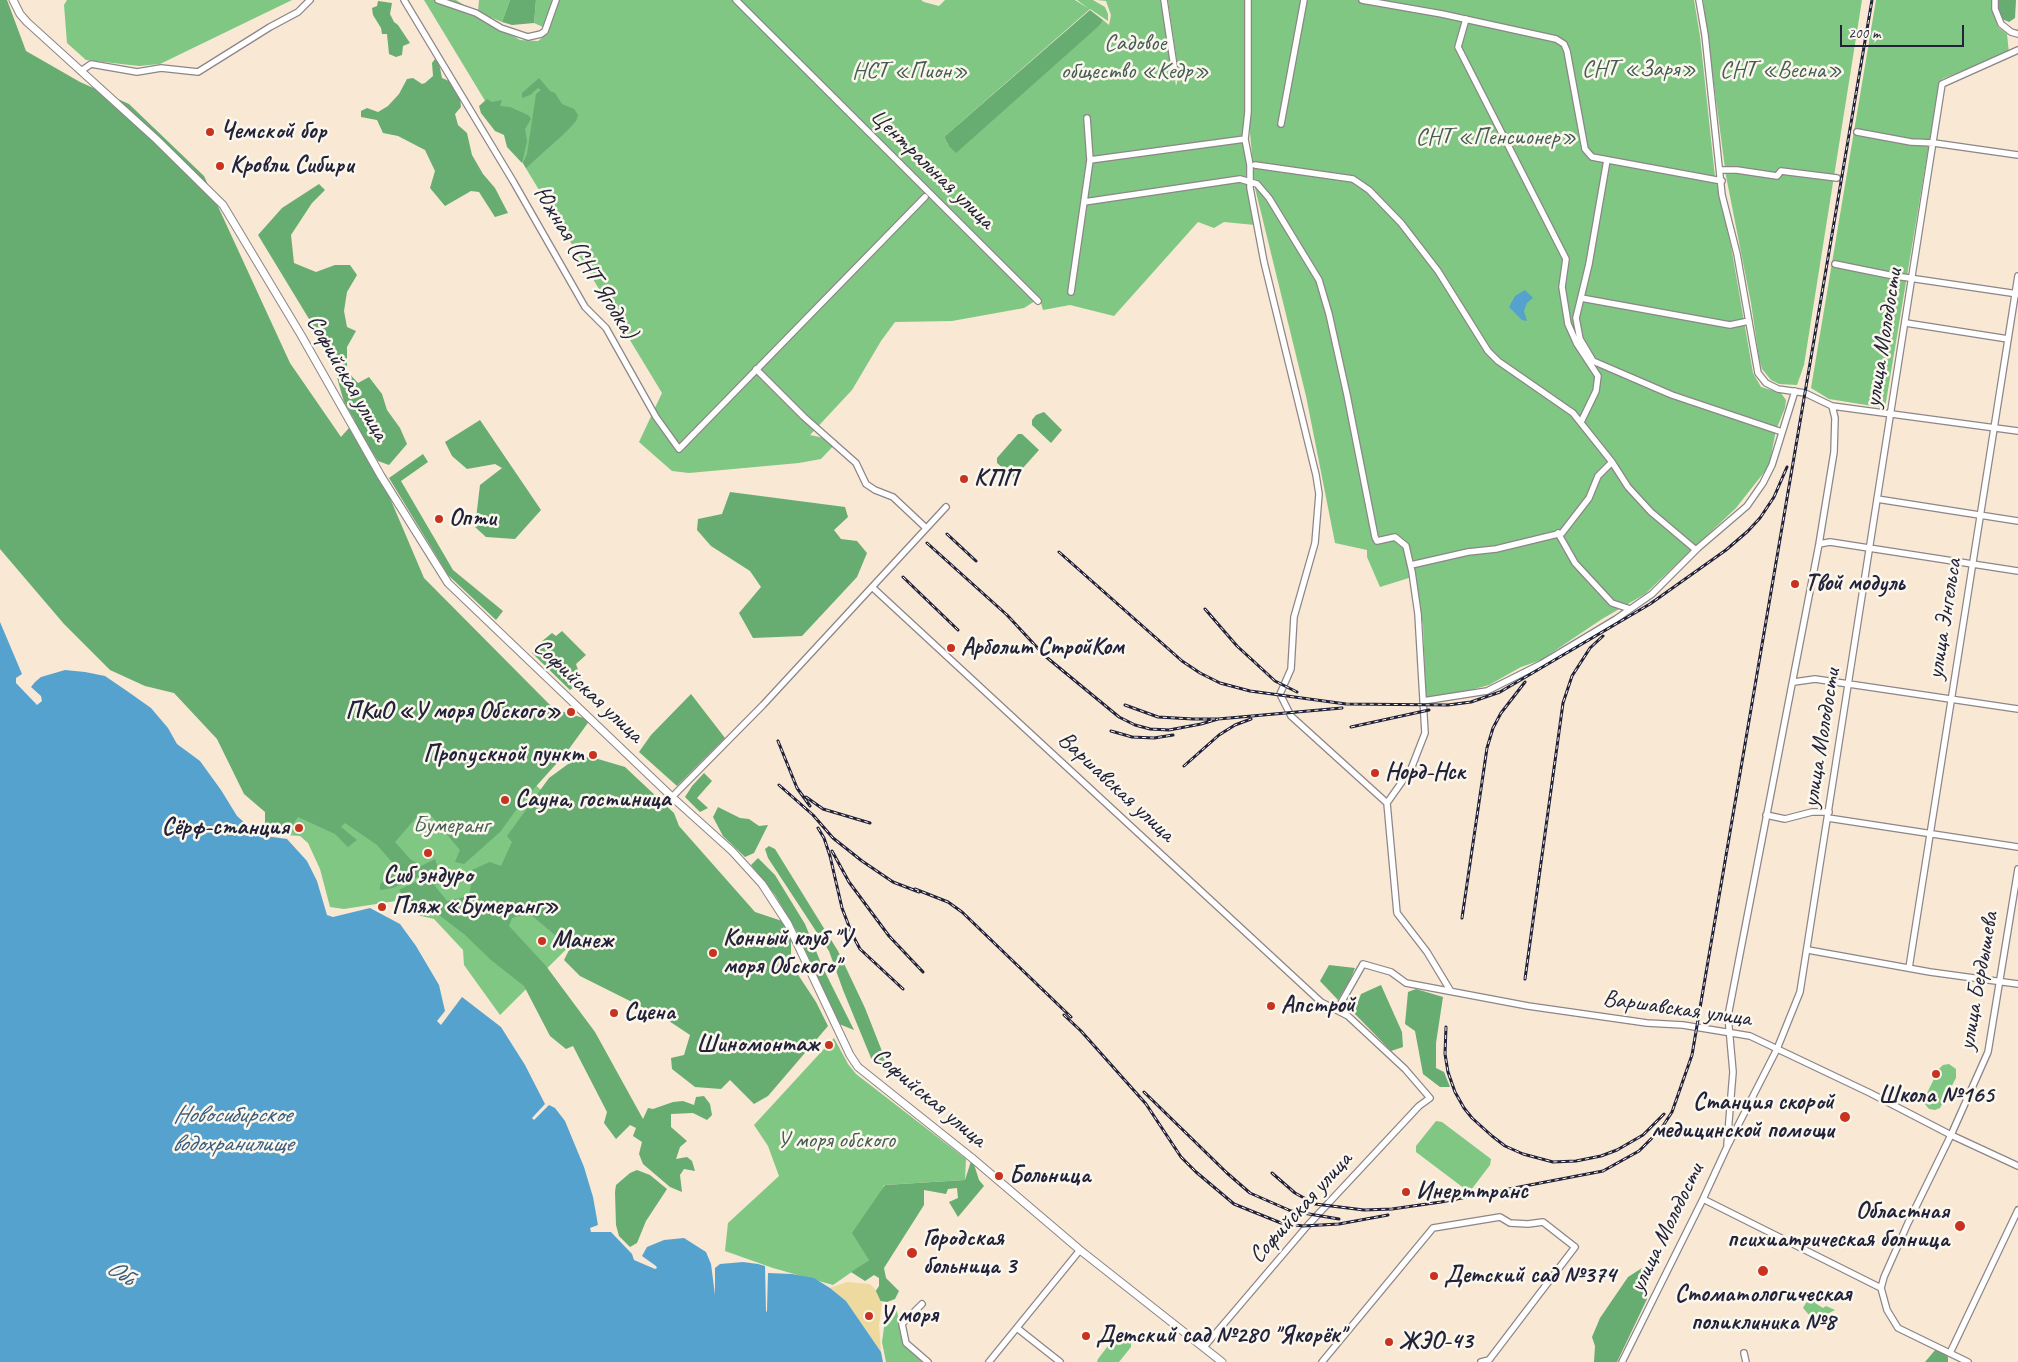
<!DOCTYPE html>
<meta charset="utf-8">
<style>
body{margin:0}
#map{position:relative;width:2018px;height:1362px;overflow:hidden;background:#f8e8d4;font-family:Caveat,sans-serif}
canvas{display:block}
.scale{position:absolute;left:1840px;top:25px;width:124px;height:22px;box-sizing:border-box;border:2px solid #22223b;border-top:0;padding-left:6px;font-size:15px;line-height:18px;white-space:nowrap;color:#22223b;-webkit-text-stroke:4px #fbf7ec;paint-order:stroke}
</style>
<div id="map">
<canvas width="2018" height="1362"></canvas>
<div class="scale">200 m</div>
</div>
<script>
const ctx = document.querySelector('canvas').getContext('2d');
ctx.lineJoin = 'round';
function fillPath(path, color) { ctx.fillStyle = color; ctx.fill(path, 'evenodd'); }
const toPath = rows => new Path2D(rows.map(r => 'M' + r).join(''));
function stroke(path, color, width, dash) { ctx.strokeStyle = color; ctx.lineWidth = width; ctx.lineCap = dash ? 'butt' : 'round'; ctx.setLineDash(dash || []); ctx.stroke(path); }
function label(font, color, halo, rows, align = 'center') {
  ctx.font = font + ' Caveat,sans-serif'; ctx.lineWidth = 5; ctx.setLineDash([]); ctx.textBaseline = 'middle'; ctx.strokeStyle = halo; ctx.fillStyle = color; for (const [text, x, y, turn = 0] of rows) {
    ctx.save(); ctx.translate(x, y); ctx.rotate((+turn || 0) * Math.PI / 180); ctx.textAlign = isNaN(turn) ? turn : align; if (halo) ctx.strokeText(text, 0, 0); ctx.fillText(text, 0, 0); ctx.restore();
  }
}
fillPath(toPath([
 [67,0,292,0,160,64,139,66,86,60,67,43,64,5],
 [424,0,456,0,520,40,538,41,547,34,557,0,734,0,1035,301,1024,308,952,321,895,322,881,341,852,390,810,435,838,441,821,459,799,463,689,473,672,471,639,442,662,393],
 [479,0,510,0,502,22,478,12],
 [536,0,552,0,543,27,534,23],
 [739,0,921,0,924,2,939,6,945,0,1075,0,1089,9,1077,0,1093,0,1105,7,1108,14,1108,21,1090,9,944,137,949,146,1101,24,1103,20,1109,25,1111,15,1106,1,1097,0,1163,0,1176,86,1179,75,1168,0,1247,0,1246,111,1243,145,1249,175,1255,225,1224,222,1214,228,1198,222,1114,316,1070,305,1043,310,1041,303,959,218],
 [1251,0,1694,0,1700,36,1715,177,1731,246,1753,373,1761,387,1781,393,1786,400,1785,408,1776,430,1769,466,1736,508,1645,594,1602,619,1541,660,1521,667,1489,685,1467,691,1426,698,1423,625,1412,577,1380,587,1367,557,1367,550,1335,543,1306,396,1255,188,1249,122],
 [1703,0,1862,0,1804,365,1797,385,1779,384,1771,380,1762,369,1759,358,1751,303,1726,176],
 [1876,0,1992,0,1992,10,1998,27,2007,34,2009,53,1942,79,1939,84,1885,408,1829,399,1811,388],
 [459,714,637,879,500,1015,464,965,463,950,434,919,413,914,402,900,344,909,330,907,320,869,308,843,300,836,285,835,280,826],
 [834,1038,848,1064,856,1074,966,1159,965,1180,884,1185,869,1260,833,1285,773,1268,725,1251,728,1223,779,1176,768,1146,754,1125],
 [1949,1064,1956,1069,1956,1078,1940,1108,1935,1110,1929,1109,1924,1103,1925,1097,1939,1069,1943,1065],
 [1436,1121,1442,1122,1491,1159,1490,1165,1471,1190,1465,1189,1416,1152,1416,1146],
 [1809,1298,1815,1300,1815,1303,1823,1308,1826,1306,1835,1310,1827,1314,1810,1316,1803,1308],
 [895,1304,905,1343,923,1362,886,1362,882,1342,886,1313],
 [1120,1333,1131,1343,1131,1347,1119,1362,1097,1362,1098,1359,1117,1334]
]), '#7fc783');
fillPath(toPath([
 [0,0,7,0,26,51,80,82,129,104,204,176,290,363,341,437,355,421,344,402,336,374,323,342,258,235,282,208,319,184,325,190,312,203,291,235,294,263,316,272,335,265,350,265,357,275,347,292,344,311,347,327,356,331,347,347,347,371,358,383,369,377,382,394,387,410,400,428,407,444,389,465,378,461,367,444,424,578,554,709,590,720,566,753,522,802,500,832,464,864,455,862,460,850,428,812,421,812,395,842,410,859,421,866,435,859,438,868,393,888,380,890,380,884,398,869,377,845,345,823,341,827,357,840,348,847,335,834,298,817,287,833,265,828,265,812,244,794,217,739,174,693,145,686,110,670,64,624,0,549],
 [510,0,536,0,534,23,512,25,502,22],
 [1999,0,2016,0,2015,18,2009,22,2002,19,1999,14],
 [378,1,392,3,390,14,394,22,398,25,410,43,403,46,402,55,396,57,389,54,387,34,382,34,381,28,373,15,372,8,377,6],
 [1090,10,1103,20,1101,24,956,153,949,146,944,137],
 [435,59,439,63,442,78,449,81,460,96,461,107,455,114,458,125,467,133,472,155,483,174,495,188,508,213,495,217,479,192,471,191,445,206,430,188,435,171,425,150,398,136,383,133,377,120,361,117,361,111,367,108,378,112,388,106,399,94,407,79,413,78,422,84,425,83,433,76,432,63],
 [539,78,550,91,555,93,562,104,574,109,578,115,576,121,566,132,526,168,523,163,527,154,536,94,541,90,538,88,530,95,522,98,522,93],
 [487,99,492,102,502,100,500,106,510,107,528,115,531,119,525,129,527,141,522,163,507,147,504,135,495,131,481,113,479,106],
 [1044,412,1062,430,1051,443,1032,425,1032,420,1036,415],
 [480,420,541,510,515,539,486,537,475,527,480,485,502,468,495,464,467,469,452,456,445,442],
 [1018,434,1022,434,1039,450,1014,478,997,463,997,458],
 [423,454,428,462,401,481,453,570,503,611,496,620,448,575,389,478],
 [730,492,845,507,848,517,834,530,841,539,857,541,867,553,857,577,802,636,753,638,739,613,761,587,750,571,711,546,697,530,698,519,722,514],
 [562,631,586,655,576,664,582,682,570,690,532,653,541,642,552,633,556,636],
 [691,694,725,738,677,786,639,752,651,735],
 [579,756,598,759,625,767,674,813,679,826,755,912,791,924,791,964,816,1002,828,1026,768,1096,754,1104,730,1080,721,1089,695,1087,672,1069,671,1058,684,1055,690,1035,666,1019,580,976,564,960,570,948,529,913,512,918,509,926,546,966,595,1032,643,1119,648,1108,653,1109,673,1102,683,1101,694,1105,696,1097,704,1096,710,1104,712,1115,707,1120,693,1113,671,1114,671,1127,687,1141,680,1147,676,1159,687,1157,692,1161,695,1171,684,1169,680,1175,682,1192,670,1187,643,1164,639,1154,642,1142,633,1136,636,1128,630,1125,616,1139,604,1123,607,1112,573,1046,566,1049,550,1036,524,986,491,960,464,934,439,915,415,911,399,890,415,882,439,875,435,886,447,901,469,896,471,885,465,873,490,862,501,866,512,842,507,836,549,778],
 [704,773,712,781,697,798,708,808,700,812,685,797,692,786],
 [718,807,740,818,749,819,759,826,768,825,754,853,745,857,723,836,713,817],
 [769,846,775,849,838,951,865,1008,889,1069,885,1071,871,1058,843,990,829,951,768,858,765,849],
 [758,858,775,875,805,924,823,968,854,1030,839,1024,796,930,775,895,751,865],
 [1329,965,1355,968,1350,980,1338,1000,1320,981],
 [1381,985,1402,1032,1403,1047,1391,1051,1354,1013,1361,994],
 [1416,989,1443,997,1436,1043,1436,1068,1444,1072,1450,1087,1440,1087,1423,1074,1415,1031,1405,1024,1408,992],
 [972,1158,979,1180,984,1186,958,1217,949,1202,958,1198,957,1188,948,1189,946,1194,924,1190,924,1205,884,1268,886,1278,899,1291,895,1299,887,1302,874,1300,873,1295,879,1286,879,1278,874,1275,865,1281,851,1272,869,1260,852,1233,885,1185,965,1180],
 [637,1170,650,1175,667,1189,646,1221,637,1243,630,1247,619,1236,616,1225,615,1192,616,1185,630,1173],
 [1642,1268,1646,1272,1644,1283,1648,1293,1647,1299,1617,1362,1594,1362,1595,1346,1592,1337,1600,1318,1628,1277],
 [1936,1349,1942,1350,1948,1357,1948,1362,1925,1362]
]), '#67ac71');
fillPath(toPath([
 [847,1282,870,1284,875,1289,882,1304,879,1325,881,1352,846,1301,830,1288]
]), '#eeda9e');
fillPath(toPath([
 [1525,290,1533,298,1527,303,1524,311,1527,321,1522,320,1509,307,1515,296],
 [0,622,22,674,16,678,16,683,37,705,42,701,41,696,31,687,35,682,41,677,65,670,85,672,105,676,127,691,151,708,168,728,177,744,200,761,221,790,237,816,258,835,287,839,307,861,317,881,327,915,333,917,370,908,400,924,416,946,439,985,445,1011,437,1021,441,1025,462,997,501,1027,525,1065,545,1104,532,1118,534,1120,549,1105,555,1108,565,1121,584,1167,593,1197,598,1225,590,1228,591,1232,611,1232,632,1254,634,1260,655,1269,657,1268,656,1266,642,1256,647,1247,664,1240,684,1238,706,1252,711,1264,715,1295,715,1268,720,1264,743,1262,758,1264,765,1266,766,1312,767,1311,768,1273,792,1274,814,1278,830,1288,846,1301,881,1352,883,1362,0,1362]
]), '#56a2cf');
const minor = toPath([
 [404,0,513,181,585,307,606,328,656,417,679,449,925,197],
 [438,0,476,13,501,28,528,37,541,34,545,31,556,0],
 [736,0,1038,301],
 [1164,0,1175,73],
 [1248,0,1248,112,1245,139,1250,165,1250,188,1264,262,1316,475,1319,494,1315,543,1294,617,1291,669,1280,694,1291,716,1387,803],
 [1362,0,1442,14,1556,39,1564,44,1567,51,1585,149,1592,157,1722,181],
 [1699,0,1705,35,1722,195,1737,254,1758,373,1766,383,1778,389,1805,393,1832,406,1835,418,1834,452,1819,544,1728,1016,1733,1072,1727,1145],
 [1995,0,1995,9,2001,24,2011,32,2018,34],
 [1466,19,1458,47,1566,259,1562,287,1568,324,1577,344,1598,376,1596,391,1581,422],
 [81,71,91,64,137,72,161,68,198,72,270,27,298,12,310,0],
 [1281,124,1304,0],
 [1857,132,1911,142,1934,143,2018,155],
 [1090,160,1245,139],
 [1607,160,1589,264,1576,318,1580,339,1593,361,1672,395,1782,432],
 [1255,165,1353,179,1369,190,1401,223,1438,271,1488,351,1498,361,1573,413,1612,462,1628,487,1651,512,1696,550],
 [1720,170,1737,170,1777,176,1781,171,1837,178],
 [1084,202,1240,179,1257,184,1269,198,1319,280,1329,314,1347,395,1375,537,1377,541,1395,537,1406,546,1412,572,1418,614,1425,733,1411,769,1387,803,1397,913,1427,952,1450,990],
 [1835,264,1889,275,2018,294],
 [1071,292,1090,160,1087,118],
 [1581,298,1730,325,1749,321],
 [1906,323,2008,339],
 [756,369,804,417,856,463,866,484,875,490,893,497,926,528],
 [1832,406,2018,431],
 [1877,499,2018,521],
 [1558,533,1575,563,1612,603,1630,609],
 [1819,544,1830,542,2018,571],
 [1411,565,1468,552,1496,549,1562,533,1589,498,1598,476,1612,462],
 [872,587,1321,1002,1348,1016,1405,1069,1430,1098,1419,1106,1308,1225,1204,1347],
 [1794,682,1815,679,2018,709],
 [1423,701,1487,691,1541,664,1616,619,1652,594,1698,548,1747,506,1763,483,1772,465,1795,391],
 [672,797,763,705,946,507],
 [1766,815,1785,819,1812,812,1829,812],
 [1828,818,2018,847],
 [1808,950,1930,972,2018,984],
 [1909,968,2018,276],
 [1337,1010,1363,964,1391,972,1406,983,1528,1006,1647,1023,1683,1025,1750,1036,1870,1093,1951,1135,2018,1166],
 [1703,1199,1881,1288],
 [922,1304,902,1324,906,1343,928,1362],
 [1017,1328,1060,1362],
 [1744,1353,1746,1362],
 [1950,1353,2018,1210],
 [989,1362,1080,1250],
 [1322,1362,1433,1228,1500,1217,1510,1223,1528,1224,1543,1222,1575,1247,1489,1360,1481,1362],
 [1622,1362,1703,1199,1727,1147,1777,1049,1800,992,1942,84,2018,50],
 [1968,1362,1898,1328,1887,1310,1881,1288,1884,1277,1908,1223,1951,1135,1988,1052,2018,869]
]);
const major = toPath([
 [13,0,20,14,27,22,156,139,223,205,301,335,381,476,448,583,672,797,732,851,762,884,788,924,850,1055,858,1067,972,1158,1080,1250,1222,1362]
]);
stroke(minor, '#8d8588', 8);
stroke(major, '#8d8588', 9);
stroke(minor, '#fff', 5.5);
stroke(major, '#fff', 7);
const rail = toPath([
 [947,534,976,561],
 [927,543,1007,615,1045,656,1119,717,1135,725,1150,729,1169,730,1201,724,1218,719],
 [1059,552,1182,661,1200,673,1220,683,1250,691,1346,704,1448,705,1471,702,1500,692,1650,604,1726,550,1748,531,1760,518,1774,497,1787,467],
 [903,577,958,630],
 [1205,609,1237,646,1275,681,1297,692],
 [1125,705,1158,717,1193,719,1218,719,1342,708],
 [1351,727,1429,710],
 [1111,731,1132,737,1154,738,1173,735],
 [778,741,797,788,810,806],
 [1184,766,1219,735,1235,725,1251,719],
 [779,785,813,815,833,838,862,861,893,882,919,892],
 [806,797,823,809,870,823],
 [818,828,824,838,830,856,842,908,852,934,860,949,903,989],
 [832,851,849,882,889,936,923,972],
 [915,889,948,902,962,912,1071,1017],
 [1462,918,1487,748,1493,728,1501,713,1525,682],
 [1525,979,1563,703,1572,676,1590,648,1603,636],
 [1064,1015,1081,1031,1146,1104,1181,1157,1196,1172,1234,1204,1281,1223,1303,1226,1339,1224,1388,1215],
 [1446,1027,1445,1054,1448,1072,1455,1092,1464,1108,1472,1118,1492,1136,1505,1146,1523,1154,1553,1162,1576,1161,1601,1156,1617,1150,1643,1135,1664,1114],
 [1144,1092,1227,1173,1250,1193,1291,1211,1339,1219],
 [1272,1173,1295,1193,1315,1204,1364,1210,1392,1209,1441,1202,1603,1171,1639,1151,1661,1129,1672,1112,1692,1055,1872,0]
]);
stroke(rail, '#22223b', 3);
stroke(rail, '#fbf7ec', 1, [4]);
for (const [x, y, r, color] of [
 [210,132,5,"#c8321e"],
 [220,166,5,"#c8321e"],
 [964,479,5,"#c8321e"],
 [439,519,5,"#c8321e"],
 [1795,584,5,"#c8321e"],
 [951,648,5,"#c8321e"],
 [571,712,5,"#c8321e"],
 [593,755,5,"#c8321e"],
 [1375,773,5,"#c8321e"],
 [505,800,5,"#c8321e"],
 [299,828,5,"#c8321e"],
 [428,853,5,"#c8321e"],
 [382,907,5,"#c8321e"],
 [542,941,5,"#c8321e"],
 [713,953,5,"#c8321e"],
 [1271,1006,5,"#c8321e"],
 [614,1013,5,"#c8321e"],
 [829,1045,5,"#c8321e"],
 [1936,1074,5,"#c8321e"],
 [1845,1117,6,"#c8321e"],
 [999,1176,5,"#c8321e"],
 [1406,1192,5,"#c8321e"],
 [1960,1226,6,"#c8321e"],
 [912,1253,6,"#c8321e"],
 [1763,1271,6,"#c8321e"],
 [1434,1276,5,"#c8321e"],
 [869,1316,5,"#c8321e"],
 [1086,1336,5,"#c8321e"],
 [1389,1342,5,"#c8321e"]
]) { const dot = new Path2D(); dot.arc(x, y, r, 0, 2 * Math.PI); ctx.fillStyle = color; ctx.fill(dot); stroke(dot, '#fbf7ec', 2); }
label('24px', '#435c54', '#fbf7ec', [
 ["Садовое",1135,44],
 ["общество «Кедр»",1135,72],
 ["СНТ «Заря»",1639,70],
 ["СНТ «Весна»",1781,71],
 ["НСТ «Пион»",910,72],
 ["СНТ «Пенсионер»",1496,138],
 ["Бумеранг",451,826],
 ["У моря обского",836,1141]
]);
label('bold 24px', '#22223b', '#fbf7ec', [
 ["Чемской бор",220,132],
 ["Кровли Сибири",230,166],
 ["КПП",974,479],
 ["Опти",449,519],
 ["Твой модуль",1805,584],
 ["Арболит СтройКом",961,648],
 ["ПКиО «У моря Обского»",561,712,"right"],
 ["Пропускной пункт",583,755,"right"],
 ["Норд-Нск",1385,773],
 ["Сауна, гостиница",515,800],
 ["Сёрф-станция",289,828,"right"],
 ["Сиб эндуро",428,876,"center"],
 ["Пляж «Бумеранг»",392,907],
 ["Конный клуб \"У",723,939],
 ["моря Обского\"",723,967],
 ["Манеж",552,941],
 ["Апстрой",1281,1006],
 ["Сцена",624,1013],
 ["Шиномонтаж",819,1045,"right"],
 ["Школа №165",1936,1096,"center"],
 ["Станция скорой",1834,1103,"right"],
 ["медицинской помощи",1834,1131,"right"],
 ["Больница",1009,1176],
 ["Инерттранс",1416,1192],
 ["Областная",1949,1212,"right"],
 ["психиатрическая болница",1949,1240,"right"],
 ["Городская",923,1239],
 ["больница 3",923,1267],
 ["Детский сад №374",1444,1276],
 ["Стоматологическая",1763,1295,"center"],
 ["поликлиника №8",1763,1323,"center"],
 ["У моря",879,1316],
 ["Детский сад №280 \"Якорёк\"",1096,1336],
 ["ЖЭО-43",1399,1342]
], 'left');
label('24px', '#22223b', '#fbf7ec', [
 ["Центральная улица",932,169,44],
 ["Южная (СНТ Ягодка)",585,263,58],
 ["улица Молодости",1884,338,-81],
 ["Софийская улица",347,378,60],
 ["улица Энгельса",1945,619,-81],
 ["Софийская улица",588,691,43],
 ["улица Молодости",1822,738,-81],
 ["Варшавская улица",1116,787,43],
 ["улица Бердышева",1979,981,-80],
 ["Варшавская улица",1677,1009,8],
 ["Софийская улица",929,1098,40],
 ["Софийская улица",1301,1208,-48],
 ["улица Молодости",1667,1228,-64]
]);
label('italic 25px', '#395c7e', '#fbf7ec', [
 ["Новосибирское",232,1115],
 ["водохранилище",232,1144],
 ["Обь",120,1273,34]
]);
</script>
